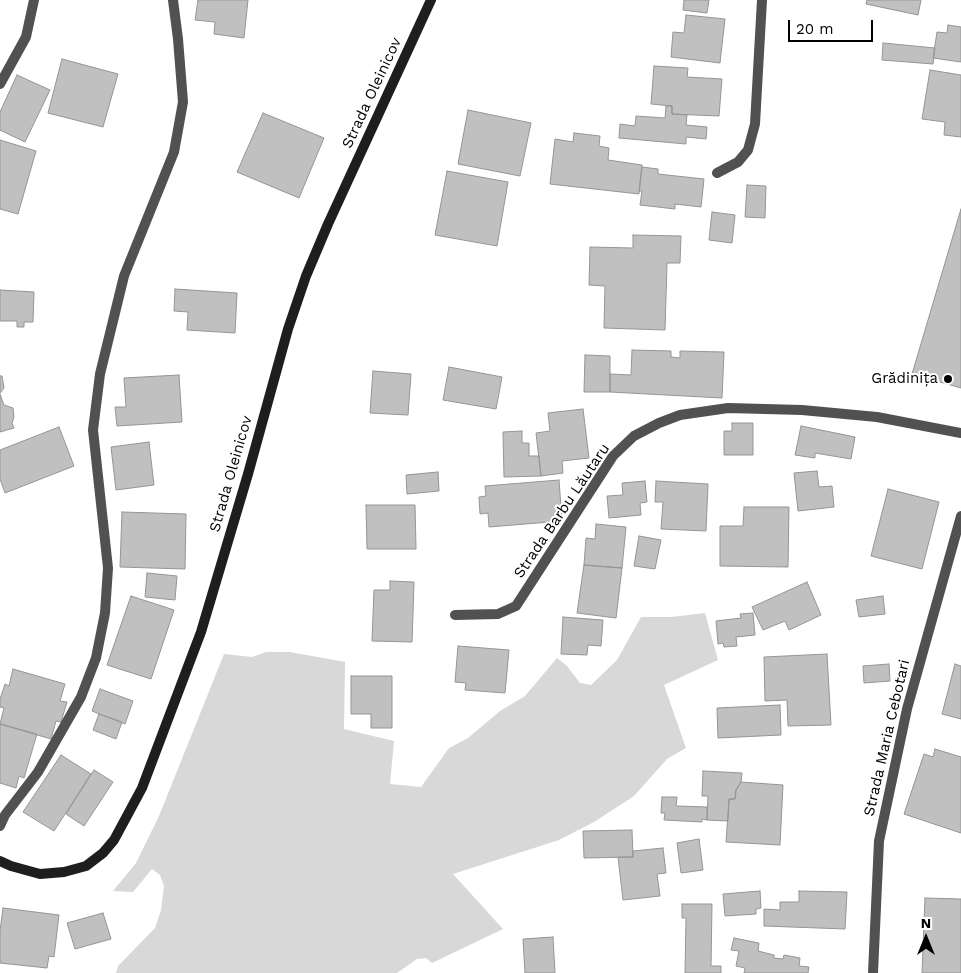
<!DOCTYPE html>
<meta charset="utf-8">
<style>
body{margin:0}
#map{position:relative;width:961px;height:973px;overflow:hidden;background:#fff;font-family:"Work Sans",sans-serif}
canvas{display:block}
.north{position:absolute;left:901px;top:913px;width:50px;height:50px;-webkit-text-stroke:4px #fff;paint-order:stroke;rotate:0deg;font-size:14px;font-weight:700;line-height:20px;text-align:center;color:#000}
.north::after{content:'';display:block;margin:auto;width:18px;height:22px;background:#000;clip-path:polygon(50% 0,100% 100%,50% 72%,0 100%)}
.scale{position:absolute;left:788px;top:20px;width:85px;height:22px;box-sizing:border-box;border:2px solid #000;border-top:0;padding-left:6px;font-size:15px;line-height:18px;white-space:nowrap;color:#000;-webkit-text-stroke:4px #fff;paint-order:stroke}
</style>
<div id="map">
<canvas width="961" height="973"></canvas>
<div class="north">N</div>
<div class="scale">20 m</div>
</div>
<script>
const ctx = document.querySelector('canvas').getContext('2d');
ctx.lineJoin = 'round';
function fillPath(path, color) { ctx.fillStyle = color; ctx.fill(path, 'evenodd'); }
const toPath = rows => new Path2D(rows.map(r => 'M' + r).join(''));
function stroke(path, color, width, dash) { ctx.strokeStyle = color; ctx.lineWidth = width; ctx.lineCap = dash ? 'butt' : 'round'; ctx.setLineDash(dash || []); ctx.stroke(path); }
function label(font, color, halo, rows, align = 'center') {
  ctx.font = font + ' "Work Sans",sans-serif'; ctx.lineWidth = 4; ctx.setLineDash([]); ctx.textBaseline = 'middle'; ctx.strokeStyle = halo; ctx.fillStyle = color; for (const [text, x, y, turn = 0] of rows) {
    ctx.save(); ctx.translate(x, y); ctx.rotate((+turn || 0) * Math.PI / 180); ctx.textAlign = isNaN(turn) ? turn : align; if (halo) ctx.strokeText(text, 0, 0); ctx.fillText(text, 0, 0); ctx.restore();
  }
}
fillPath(toPath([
 [705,613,718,660,664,685,686,748,667,759,634,796,594,822,559,840,453,874,503,929,432,963,426,958,417,959,397,973,116,973,118,966,155,928,161,910,164,886,160,875,152,869,133,892,113,891,136,863,159,816,224,654,252,657,266,652,290,652,345,662,344,729,394,741,390,784,421,787,449,748,468,738,500,711,525,696,557,658,567,666,580,683,591,685,617,660,641,617,671,617]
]), '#d8d8d8');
const building = toPath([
 [198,0,248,0,244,38,214,34,215,22,195,20,198,0],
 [684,0,709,0,707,13,683,10,684,0],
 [867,0,921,0,918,15,866,4,867,0],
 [686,15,725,19,720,63,671,57,673,32,684,33,686,15],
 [948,25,961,27,961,62,933,58,937,32,947,33,948,25],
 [883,43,935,48,933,64,882,60,883,43],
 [62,59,118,74,103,127,48,113,62,59],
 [654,66,688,68,687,77,722,79,719,116,672,114,672,106,651,104,654,66],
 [930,70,961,75,961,137,944,135,945,122,922,119,930,70],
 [17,75,50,90,25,142,0,130,0,112,17,75],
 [666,106,672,106,672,114,687,115,686,125,707,127,706,139,686,137,686,144,619,138,620,124,635,126,636,116,665,118,666,106],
 [468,110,531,123,520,176,458,164,468,110],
 [263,113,324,138,299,198,237,172,263,113],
 [574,133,600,136,599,146,609,148,608,160,642,165,639,194,550,184,555,139,573,142,574,133],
 [0,140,36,151,18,214,0,209,0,140],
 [642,167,658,169,658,174,704,179,701,207,675,204,675,209,640,205,642,191,639,191,642,167],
 [447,171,508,182,497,246,435,235,447,171],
 [747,185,766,186,765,218,745,217,747,185],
 [961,209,961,388,912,374,961,209],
 [712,212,735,215,732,243,709,240,712,212],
 [633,235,681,236,680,263,667,263,665,330,604,328,605,286,589,285,590,247,633,248,633,235],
 [175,289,237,293,235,333,187,330,188,312,174,311,175,289],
 [0,290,34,292,33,322,24,322,24,327,17,327,17,321,0,321,0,290],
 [632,350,671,351,671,357,680,358,680,351,724,352,722,398,610,392,610,374,631,375,632,350],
 [585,355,610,356,610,392,584,392,585,355],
 [449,367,502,377,496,409,443,400,449,367],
 [373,371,411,374,408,415,370,413,373,371],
 [179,375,182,422,117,426,115,407,126,407,124,378,179,375],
 [0,376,2,376,4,388,0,393,0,376],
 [0,394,4,405,13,408,14,417,12,423,14,428,0,432,0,394],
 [583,409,589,458,562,461,563,473,541,476,536,433,550,431,548,413,583,409],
 [732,423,753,423,753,455,724,455,724,431,732,431,732,423],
 [801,426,855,437,851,459,815,453,815,458,795,455,801,426],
 [59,427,74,466,5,493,0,479,0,450,59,427],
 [522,431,522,443,529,443,529,456,539,456,541,476,504,477,503,432,522,431],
 [149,442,154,485,116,490,111,447,149,442],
 [817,471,819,487,832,486,834,507,798,511,794,473,817,471],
 [438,472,439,491,407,494,406,475,438,472],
 [559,480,562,521,489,527,488,513,480,514,479,497,486,496,485,486,559,480],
 [645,481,647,502,640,503,641,515,609,518,607,496,623,495,622,483,645,481],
 [656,481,708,484,706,531,661,529,663,502,655,502,656,481],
 [888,489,939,502,922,569,871,556,888,489],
 [366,505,415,505,416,549,367,549,366,505],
 [744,507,789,507,788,567,720,566,720,526,743,526,744,507],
 [122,512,186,514,185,569,120,567,122,512],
 [596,524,626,527,622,568,584,565,586,538,595,539,596,524],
 [639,536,661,540,655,569,634,566,639,536],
 [584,565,622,568,616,618,577,613,584,565],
 [147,573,177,576,175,600,145,597,147,573],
 [390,581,414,582,412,642,372,641,374,590,390,590,390,581],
 [807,582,821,615,789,630,785,621,763,630,752,607,807,582],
 [131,596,174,610,151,679,107,665,131,596],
 [883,596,885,614,859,617,856,600,883,596],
 [753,613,755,635,736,637,737,646,724,647,723,643,718,644,716,621,741,618,740,614,753,613],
 [563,617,603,620,601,646,588,645,587,655,561,654,563,617],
 [458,646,509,650,505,693,465,690,466,683,455,682,458,646],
 [827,654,831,725,788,726,787,700,765,701,764,657,827,654],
 [889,664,890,681,864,683,863,666,889,664],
 [955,664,961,666,961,719,942,714,955,664],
 [13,669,65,684,60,701,67,702,61,722,56,721,51,739,0,724,4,708,0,707,0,699,5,684,9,686,13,669],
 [351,676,392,676,392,728,371,728,371,714,351,714,351,676],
 [100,689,133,701,125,724,92,711,100,689],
 [780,705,781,735,718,738,717,708,780,705],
 [99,714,122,722,116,739,93,730,99,714],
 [0,724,37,734,24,778,19,776,16,788,0,783,0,724],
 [935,749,961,757,961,833,904,814,924,754,933,757,935,749],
 [61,755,91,774,54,831,23,812,61,755],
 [94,770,113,782,84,826,66,814,94,770],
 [703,771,742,773,741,782,736,790,735,799,729,799,728,821,707,820,708,796,702,796,703,771],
 [741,782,783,785,780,845,726,842,729,799,735,799,736,790,741,782],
 [662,797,677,797,676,806,707,807,707,820,702,819,702,822,664,820,665,813,661,813,662,797],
 [632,830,633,857,584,858,583,831,632,830],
 [699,839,703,870,681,873,677,843,699,839],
 [663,848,666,873,657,874,660,896,623,900,618,857,633,857,633,851,663,848],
 [760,891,761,908,756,909,756,914,725,916,723,894,760,891],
 [799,891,847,892,845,929,764,926,764,909,780,910,780,902,799,902,799,891],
 [925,898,961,899,961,973,922,973,925,898],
 [682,904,712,904,711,966,721,966,721,973,685,973,686,918,682,918,682,904],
 [3,908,59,915,54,957,49,956,47,968,0,963,0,931,3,908],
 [103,913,111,939,75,949,67,923,103,913],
 [553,937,555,973,525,973,523,939,553,937],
 [734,938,759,943,758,951,774,955,774,958,783,959,784,955,800,958,799,966,809,967,808,973,744,973,745,968,736,966,739,951,731,950,734,938]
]);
fillPath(building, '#c0c0c0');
stroke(building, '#959595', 1);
stroke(toPath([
 [0,84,26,37,34,0],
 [0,826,5,815,38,772,81,697,96,658,105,613,108,568,93,430,100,374,124,276,174,152,183,102,178,39,173,0]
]), '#515151', 10);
stroke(toPath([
 [717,173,738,162,748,150,755,124,762,0],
 [455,615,498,614,516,606,613,456,634,436,659,423,680,415,728,408,802,410,877,417,961,433],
 [873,973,879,841,907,709,961,516]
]), '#515151', 10);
stroke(toPath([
 [0,861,11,866,40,874,64,872,86,866,103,853,114,840,142,788,201,632,248,474,288,329,306,276,328,224,431,0]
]), '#1e1e1e', 10);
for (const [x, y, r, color] of [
 [948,379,5,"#000"]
]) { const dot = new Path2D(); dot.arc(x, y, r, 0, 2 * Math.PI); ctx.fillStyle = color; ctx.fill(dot); stroke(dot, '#fff', 2); }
label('15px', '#000', '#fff', [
 ["Strada Oleinicov",372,93,-65],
 ["Strada Oleinicov",231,474,-74],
 ["Strada Barbu Lăutaru",562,511,-56],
 ["Strada Maria Cebotari",887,738,-77]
]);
label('15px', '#000', '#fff', [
 ["Grădinița",938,379]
], 'right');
</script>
